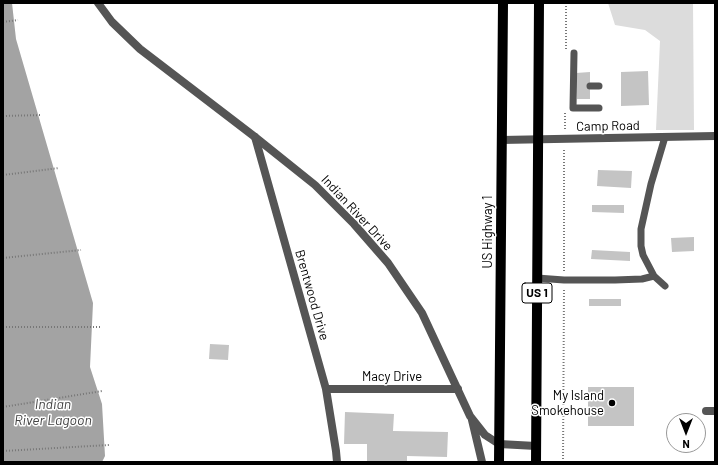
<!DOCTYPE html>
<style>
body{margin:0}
#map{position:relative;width:718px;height:465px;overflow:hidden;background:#fff;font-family:Barlow,sans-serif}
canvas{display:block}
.frame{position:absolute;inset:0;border:4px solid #000;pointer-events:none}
.north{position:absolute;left:666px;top:413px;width:40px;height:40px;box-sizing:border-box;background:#fff;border:1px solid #999;border-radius:50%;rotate:180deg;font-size:11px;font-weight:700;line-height:16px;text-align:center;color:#000}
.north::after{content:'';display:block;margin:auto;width:14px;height:18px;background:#000;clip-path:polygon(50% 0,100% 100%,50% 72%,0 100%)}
</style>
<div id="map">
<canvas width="718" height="465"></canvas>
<div class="frame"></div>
<div class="north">N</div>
</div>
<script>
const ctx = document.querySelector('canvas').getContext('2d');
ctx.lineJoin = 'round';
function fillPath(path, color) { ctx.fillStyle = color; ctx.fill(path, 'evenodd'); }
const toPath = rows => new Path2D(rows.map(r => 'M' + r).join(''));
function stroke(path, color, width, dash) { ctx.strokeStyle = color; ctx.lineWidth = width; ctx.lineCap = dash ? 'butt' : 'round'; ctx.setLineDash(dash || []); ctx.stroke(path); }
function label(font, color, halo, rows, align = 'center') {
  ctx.font = font + ' Barlow,sans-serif'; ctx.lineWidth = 3; ctx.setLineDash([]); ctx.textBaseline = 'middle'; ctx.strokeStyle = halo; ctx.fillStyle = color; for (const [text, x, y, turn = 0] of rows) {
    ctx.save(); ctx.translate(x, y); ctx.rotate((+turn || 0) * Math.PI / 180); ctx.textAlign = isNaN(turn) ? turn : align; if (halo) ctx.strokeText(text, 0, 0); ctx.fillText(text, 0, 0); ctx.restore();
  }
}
fillPath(toPath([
 [608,3,693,3,694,130,656,130,660,41,645,30,615,25]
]), '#dcdcdc');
fillPath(toPath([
 [3,3,12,3,16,39,93,303,90,367,102,404,105,456,102,462,3,462]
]), '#a3a3a3');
fillPath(toPath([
 [648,71,649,105,621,106,621,72],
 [590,72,590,99,577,99,576,73],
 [598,170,632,171,631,188,597,186],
 [592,205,624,205,624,213,592,212],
 [694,237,694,251,672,252,671,238],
 [592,250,630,252,630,261,591,259],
 [589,299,621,299,621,306,589,306],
 [210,344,229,345,228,360,209,359],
 [588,387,634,387,634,426,588,426],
 [345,412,394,414,393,431,448,432,447,457,407,456,407,462,367,462,367,444,344,444]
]), '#c4c4c4');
stroke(toPath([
 [3,22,18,20],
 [566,49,566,3],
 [3,116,42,115],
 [565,129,565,113],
 [3,175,59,168],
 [3,258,81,250],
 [564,271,564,149],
 [3,327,101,327],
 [3,407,102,391],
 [3,451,109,445],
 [563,462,564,289]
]), '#777', 2, [1, 2]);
stroke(toPath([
 [574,53,573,108,599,108],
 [590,86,599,86],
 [654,276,665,286],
 [537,278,564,280,615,280,642,279,654,276,643,255,641,246,641,229,651,184,665,137]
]), '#555', 7);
stroke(toPath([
 [255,137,326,389,336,451,337,462],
 [326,389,458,389],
 [706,411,715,411]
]), '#555', 8);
stroke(toPath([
 [98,3,112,22,140,49,255,137,315,185,354,224,388,263,422,313,470,416,485,435,499,444,536,446],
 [501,140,715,136],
 [472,420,482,462]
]), '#555', 8);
stroke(toPath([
 [499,462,503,3],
 [536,462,539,3]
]), '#000', 10);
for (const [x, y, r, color] of [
 [612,403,4,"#000"]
]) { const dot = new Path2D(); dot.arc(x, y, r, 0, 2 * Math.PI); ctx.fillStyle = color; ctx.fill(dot); stroke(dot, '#fff', 1.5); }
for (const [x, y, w] of [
 [537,293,30]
]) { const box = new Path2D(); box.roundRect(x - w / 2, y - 10, w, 20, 3); ctx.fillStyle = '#fff'; ctx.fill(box); stroke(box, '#000', 1); }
label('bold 12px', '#000', null, [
 ["US 1",537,293]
]);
label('13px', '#000', '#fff', [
 ["Camp Road",608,126,-1],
 ["Indian River Drive",357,213,47],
 ["US Highway 1",488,232,-90],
 ["Brentwood Drive",312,295,74],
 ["Macy Drive",392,377]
]);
label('13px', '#000', '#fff', [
 ["My Island",604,396],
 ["Smokehouse",604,411]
], 'right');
label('italic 14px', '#444', '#fff', [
 ["Indian",53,404],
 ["River Lagoon",53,420]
]);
</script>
